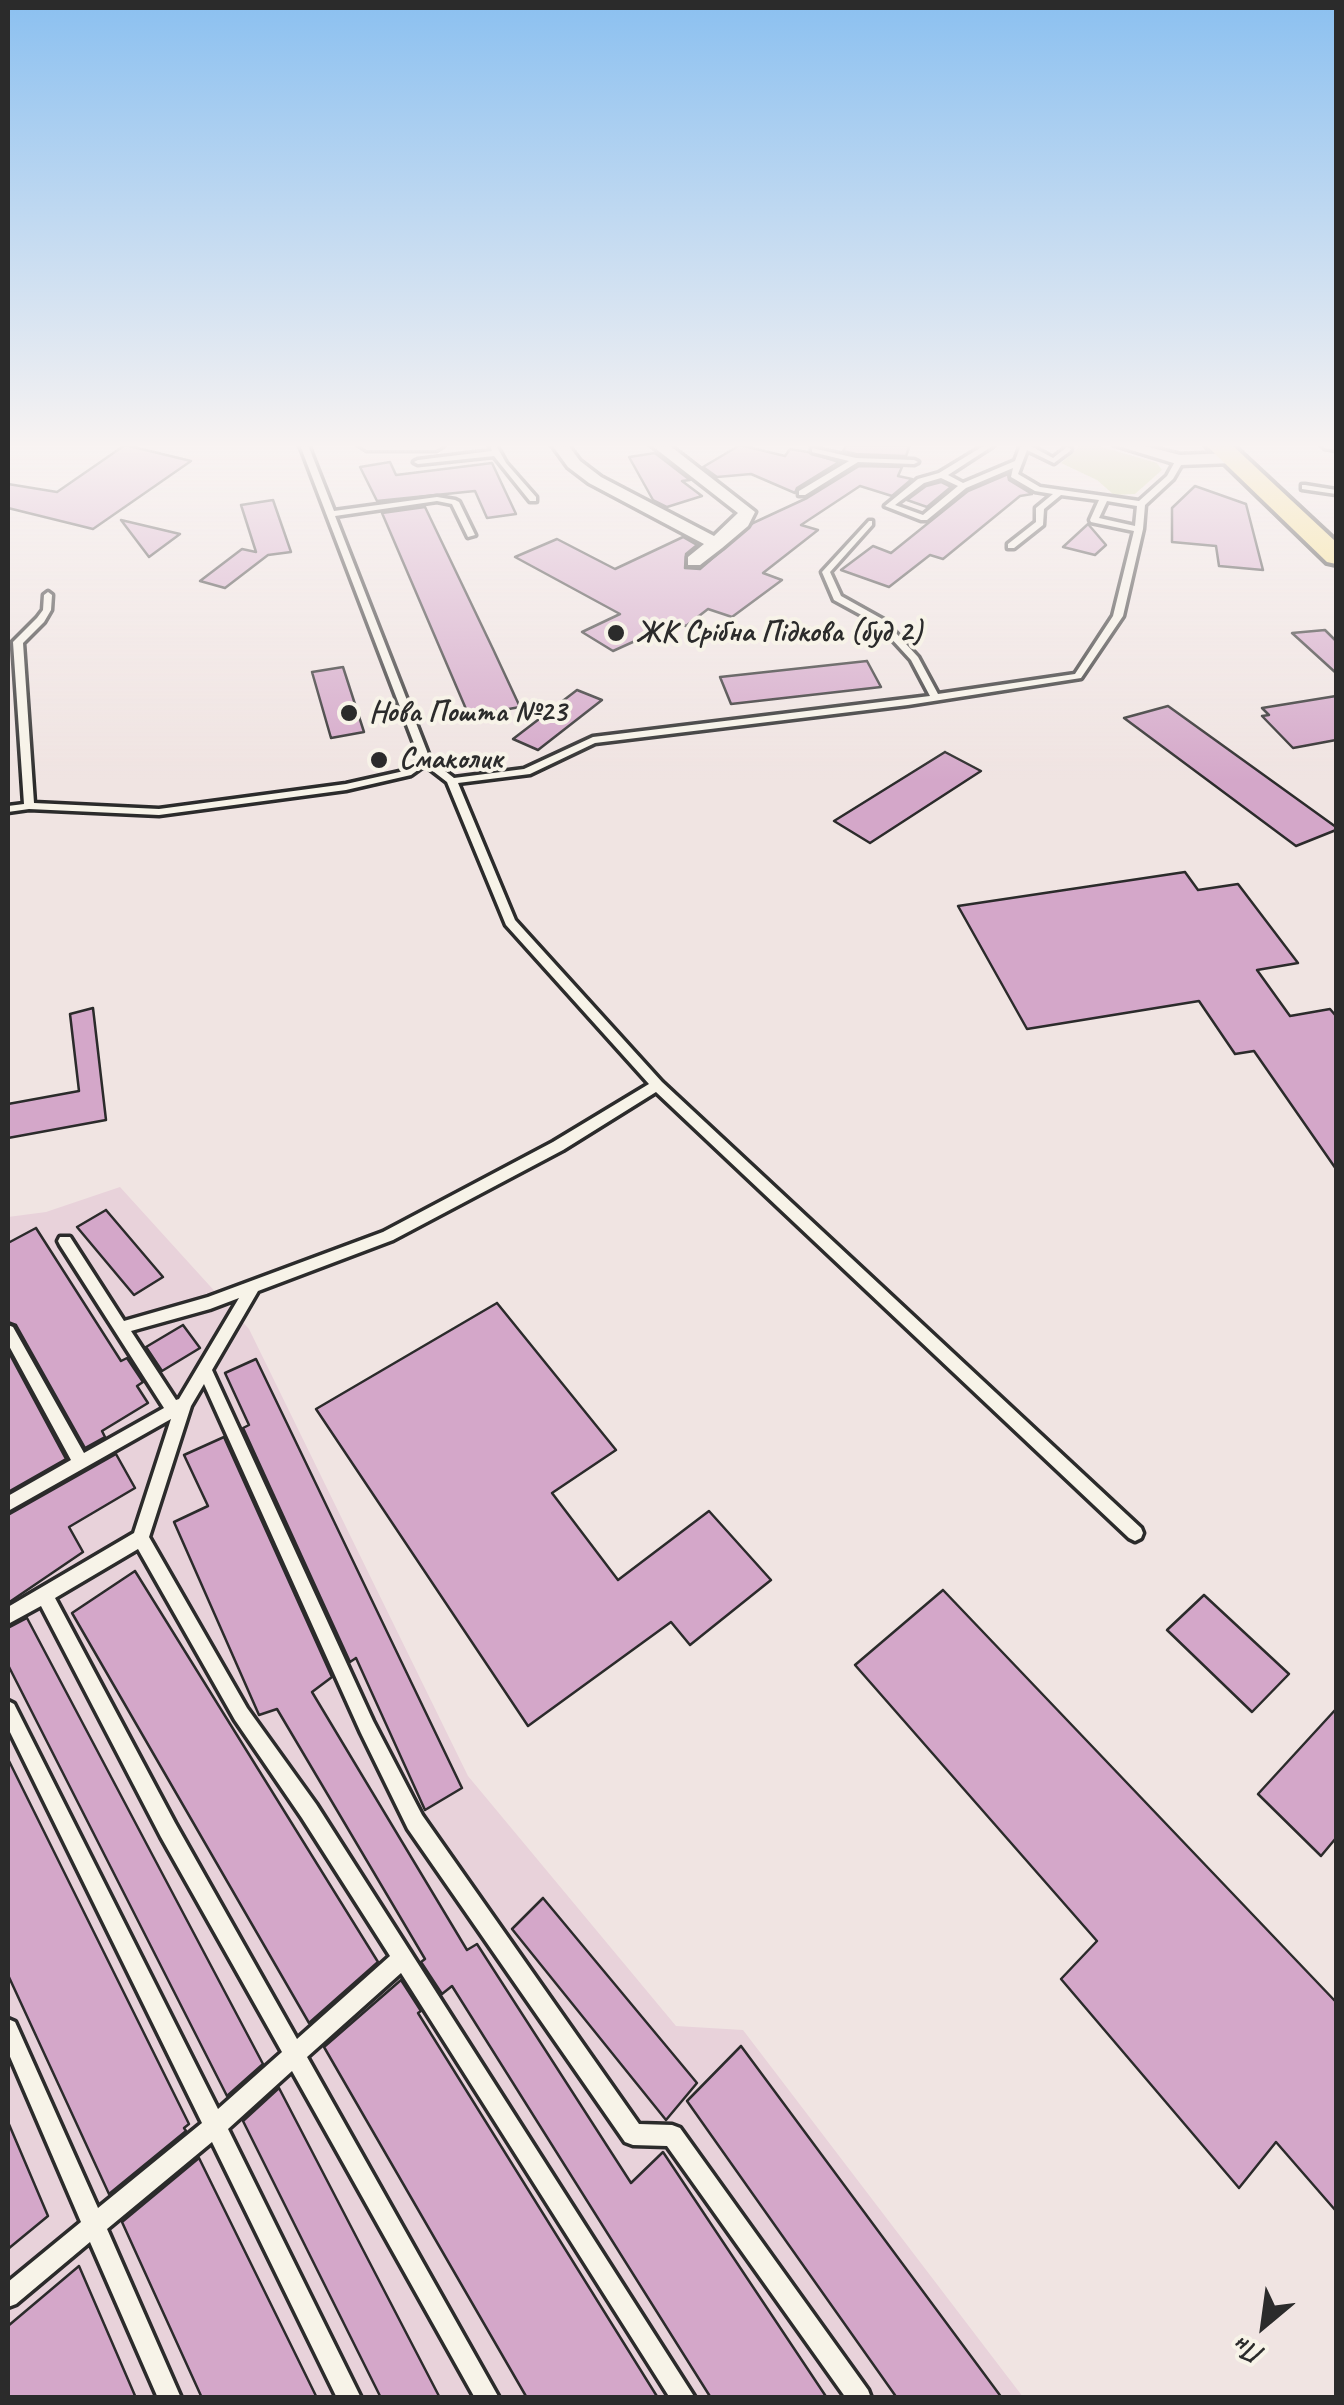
<!DOCTYPE html>
<meta charset="utf-8">
<style>
body{margin:0}
#map{position:relative;width:1344px;height:2405px;overflow:hidden;background:#f0e4e2;font-family:Caveat,sans-serif}
canvas{display:block}
.frame{position:absolute;inset:0;border:10px solid #2b2b2b;pointer-events:none}
.north{position:absolute;left:1214px;top:2275px;width:100px;height:100px;-webkit-text-stroke:8px #f7f3e8;paint-order:stroke;rotate:209deg;font-size:28px;font-weight:700;line-height:40px;text-align:center;color:#2b2b2b}
.north::after{content:'';display:block;margin:auto;width:35px;height:45px;background:#2b2b2b;clip-path:polygon(50% 0,100% 100%,50% 72%,0 100%)}
</style>
<div id="map">
<canvas width="1344" height="2405"></canvas>
<div class="frame"></div>
<div class="north">Пн</div>
</div>
<script>
const ctx = document.querySelector('canvas').getContext('2d');
ctx.lineJoin = 'round';
function fillPath(path, color) { ctx.fillStyle = color; ctx.fill(path, 'evenodd'); }
const toPath = rows => new Path2D(rows.map(r => 'M' + r).join(''));
function stroke(path, color, width, dash) { ctx.strokeStyle = color; ctx.lineWidth = width; ctx.lineCap = dash ? 'butt' : 'round'; ctx.setLineDash(dash || []); ctx.stroke(path); }
function label(font, color, halo, rows, align = 'center') {
  ctx.font = font + ' Caveat,sans-serif'; ctx.lineWidth = 8; ctx.setLineDash([]); ctx.textBaseline = 'middle'; ctx.strokeStyle = halo; ctx.fillStyle = color; for (const [text, x, y, turn = 0] of rows) {
    ctx.save(); ctx.translate(x, y); ctx.rotate((+turn || 0) * Math.PI / 180); ctx.textAlign = isNaN(turn) ? turn : align; if (halo) ctx.strokeText(text, 0, 0); ctx.fillText(text, 0, 0); ctx.restore();
  }
}
fillPath(toPath([
 [120,1187,249,1329,468,1776,676,2026,743,2030,1023,2397,8,2397,8,1217,46,1212]
]), '#e8d2da');
fillPath(toPath([
 [1076,445,1095,445,1157,463,1162,470,1135,494,1114,495,1097,480,1061,463,1079,447]
]), '#c2d186');
const building = toPath([
 [125,445,191,461,93,529,8,508,8,484,57,492,125,445],
 [740,445,785,456,790,449,808,452,839,462,797,488,795,493,751,474,717,477,703,467,740,445],
 [846,445,910,445,906,456,856,454,843,451,846,445],
 [655,453,690,480,682,481,702,496,667,507,653,500,629,457,655,453],
 [390,462,396,475,492,463,516,514,487,518,475,491,377,501,360,467,390,462],
 [859,466,902,467,898,476,912,479,892,496,860,486,801,525,818,530,763,573,782,580,732,617,708,609,686,626,677,622,613,651,582,632,620,614,515,557,557,539,615,569,683,537,697,545,686,554,685,568,700,569,753,523,807,498,859,466],
 [1008,474,1009,480,1032,494,1020,496,943,559,930,555,889,587,841,570,873,546,891,553,968,491,1008,474],
 [941,482,951,487,927,507,907,500,926,486,941,482],
 [1195,486,1246,504,1263,570,1219,566,1216,546,1172,542,1172,508,1195,486],
 [273,500,291,552,268,555,225,588,200,581,242,549,256,552,241,505,273,500],
 [425,507,493,649,520,707,469,716,382,513,425,507],
 [121,520,180,534,149,557,121,520],
 [1088,524,1106,545,1095,555,1063,547,1088,524],
 [1325,630,1336,641,1336,673,1292,633,1325,630],
 [867,661,881,687,731,704,720,677,867,661],
 [343,667,364,732,331,738,312,672,343,667],
 [577,690,602,700,538,750,513,739,577,690],
 [1336,696,1336,740,1293,748,1262,716,1269,715,1262,708,1336,696],
 [1168,706,1336,827,1336,830,1296,846,1124,718,1168,706],
 [945,752,981,771,870,843,834,821,945,752],
 [1185,872,1198,890,1238,884,1298,963,1257,970,1290,1016,1330,1009,1336,1016,1336,1169,1254,1051,1235,1054,1199,1001,1027,1029,958,906,1185,872],
 [93,1008,106,1120,8,1138,8,1104,79,1091,70,1014,93,1008],
 [106,1210,163,1277,134,1295,77,1227,106,1210],
 [36,1228,121,1361,127,1358,143,1382,137,1386,148,1403,102,1431,105,1437,85,1448,16,1325,8,1322,8,1243,36,1228],
 [497,1303,616,1450,552,1493,618,1580,709,1511,771,1580,690,1645,671,1622,528,1726,316,1409,497,1303],
 [183,1325,200,1348,162,1371,146,1347,183,1325],
 [8,1351,66,1459,8,1492,8,1351],
 [256,1359,462,1788,425,1810,356,1658,350,1662,243,1428,249,1425,225,1373,256,1359],
 [224,1437,332,1677,312,1692,467,1950,477,1944,631,2183,663,2152,827,2398,711,2398,452,1986,442,1994,421,1962,425,1959,277,1709,259,1715,174,1522,208,1506,184,1455,224,1437],
 [116,1454,135,1488,69,1527,83,1552,8,1603,8,1515,116,1454],
 [135,1571,378,1962,309,2023,72,1613,135,1571],
 [943,1590,1336,2002,1336,2211,1276,2142,1239,2188,1061,1979,1097,1941,855,1665,943,1590],
 [1204,1595,1289,1674,1252,1712,1167,1630,1204,1595],
 [27,1618,263,2064,227,2096,8,1665,8,1628,27,1618],
 [1336,1709,1336,1838,1321,1856,1258,1794,1336,1709],
 [8,1759,189,2124,184,2128,186,2131,109,2194,8,1975,8,1759],
 [543,1898,697,2083,666,2120,512,1929,543,1898],
 [401,1980,421,2011,418,2013,658,2398,527,2398,324,2047,401,1980],
 [741,2046,1002,2398,897,2398,687,2101,741,2046],
 [279,2088,440,2398,381,2398,243,2121,279,2088],
 [8,2122,48,2216,8,2249,8,2122],
 [199,2158,317,2398,202,2398,122,2222,199,2158],
 [79,2266,136,2398,8,2398,8,2326,79,2266]
]);
fillPath(building, '#d4a7c9');
stroke(building, '#2b2b2b', 2.5);
const lane = toPath([
 [300,445,308,445,334,511,437,497,455,500,459,502,475,535,468,537,452,504,437,501,335,516,430,759,454,778,524,769,593,737,930,696,911,660,878,624,834,600,822,572,869,521,872,521,872,525,830,572,841,596,884,620,918,657,938,694,1075,674,1113,616,1134,531,1091,522,1090,520,1099,500,1061,495,1044,509,1043,525,1014,548,1008,548,1008,544,1036,522,1036,508,1053,494,1035,491,1011,477,1013,468,966,488,927,520,921,520,885,506,918,479,939,473,985,445,994,445,948,475,963,483,1015,461,1021,445,1029,445,1053,458,1067,447,1071,449,1070,451,1054,463,1027,450,1018,474,1040,487,1139,501,1167,476,1177,458,1184,460,1173,479,1145,505,1143,529,1123,616,1081,678,908,705,595,743,530,774,458,783,515,920,662,1082,1141,1528,1143,1533,1141,1538,1135,1541,1129,1538,656,1092,563,1150,393,1240,258,1291,212,1370,373,1721,422,1815,639,2124,672,2125,680,2128,868,2390,871,2398,846,2398,667,2146,633,2145,625,2142,408,1829,361,1733,204,1384,191,1406,149,1537,247,1708,316,1804,695,2398,670,2398,401,1973,307,2057,499,2398,475,2398,292,2071,228,2129,361,2398,337,2398,212,2142,107,2229,181,2398,158,2398,90,2242,16,2304,8,2307,8,2282,81,2222,8,2052,8,2019,15,2022,98,2208,202,2123,8,1728,8,1701,14,1704,218,2109,282,2052,161,1837,41,1606,8,1624,8,1607,134,1533,171,1419,8,1511,8,1496,71,1460,8,1344,8,1325,13,1327,84,1453,164,1408,60,1245,58,1241,60,1237,70,1237,124,1321,208,1297,383,1232,553,1142,649,1084,506,925,447,782,425,765,411,775,346,790,159,815,29,809,8,812,8,806,24,804,13,642,37,618,43,610,44,595,48,592,52,595,51,610,44,622,23,643,34,803,159,809,346,784,404,771,420,759,300,445],
 [941,478,958,486,923,515,895,505,924,483,941,478],
 [1107,501,1137,506,1135,526,1099,518,1107,501],
 [239,1298,179,1399,176,1400,131,1331,210,1309,239,1298],
 [138,1549,235,1720,302,1818,390,1956,297,2039,175,1823,55,1598,138,1549],
 [490,445,496,445,506,463,536,497,536,501,530,501,494,456,418,464,414,462,418,460,492,451,490,445],
 [812,448,856,458,914,460,918,462,914,464,858,462,805,495,799,495,799,491,849,461,812,452,812,448],
 [1305,485,1336,490,1336,494,1302,489,1302,485,1305,485]
]);
const street = toPath([
 [359,445,444,445,436,450,367,450,359,445],
 [552,445,568,445,580,461,601,477,714,536,738,513,651,445,669,445,755,512,748,526,722,548,700,565,688,565,688,557,704,544,589,483,568,467,552,445],
 [1115,445,1141,445,1180,455,1232,453,1240,458,1232,463,1180,465,1115,445],
 [1322,445,1336,445,1336,450,1325,448,1322,445]
]);
const primary = toPath([
 [1206,445,1232,445,1336,542,1336,564,1327,562,1206,445]
]);
stroke(lane, '#2b2b2b', 7);
stroke(street, '#2b2b2b', 7);
stroke(primary, '#2b2b2b', 8);
fillPath(lane, '#f7f3e8');
fillPath(street, '#f7f3e8');
fillPath(primary, '#f9e181');
const sky = ctx.createLinearGradient(0, 0, 0, 782);
sky.addColorStop(0, '#8bc0f0');
sky.addColorStop(0.57, '#f8f3f2');
sky.addColorStop(1, '#f8f3f200');
ctx.fillStyle = sky;
ctx.fillRect(0, 0, 1344, 782);
for (const [x, y, r, color] of [
 [616,633,10,"#2b2b2b"],
 [349,713,10,"#2b2b2b"],
 [379,760,10,"#2b2b2b"]
]) { const dot = new Path2D(); dot.arc(x, y, r, 0, 2 * Math.PI); ctx.fillStyle = color; ctx.fill(dot); stroke(dot, '#f7f3e8', 4); }
label('bold 30px', '#2b2b2b', '#f7f3e8', [
 ["ЖК Срібна Підкова (буд 2)",636,633],
 ["Нова Пошта №23",369,713],
 ["Смаколик",399,760]
], 'left');
</script>
